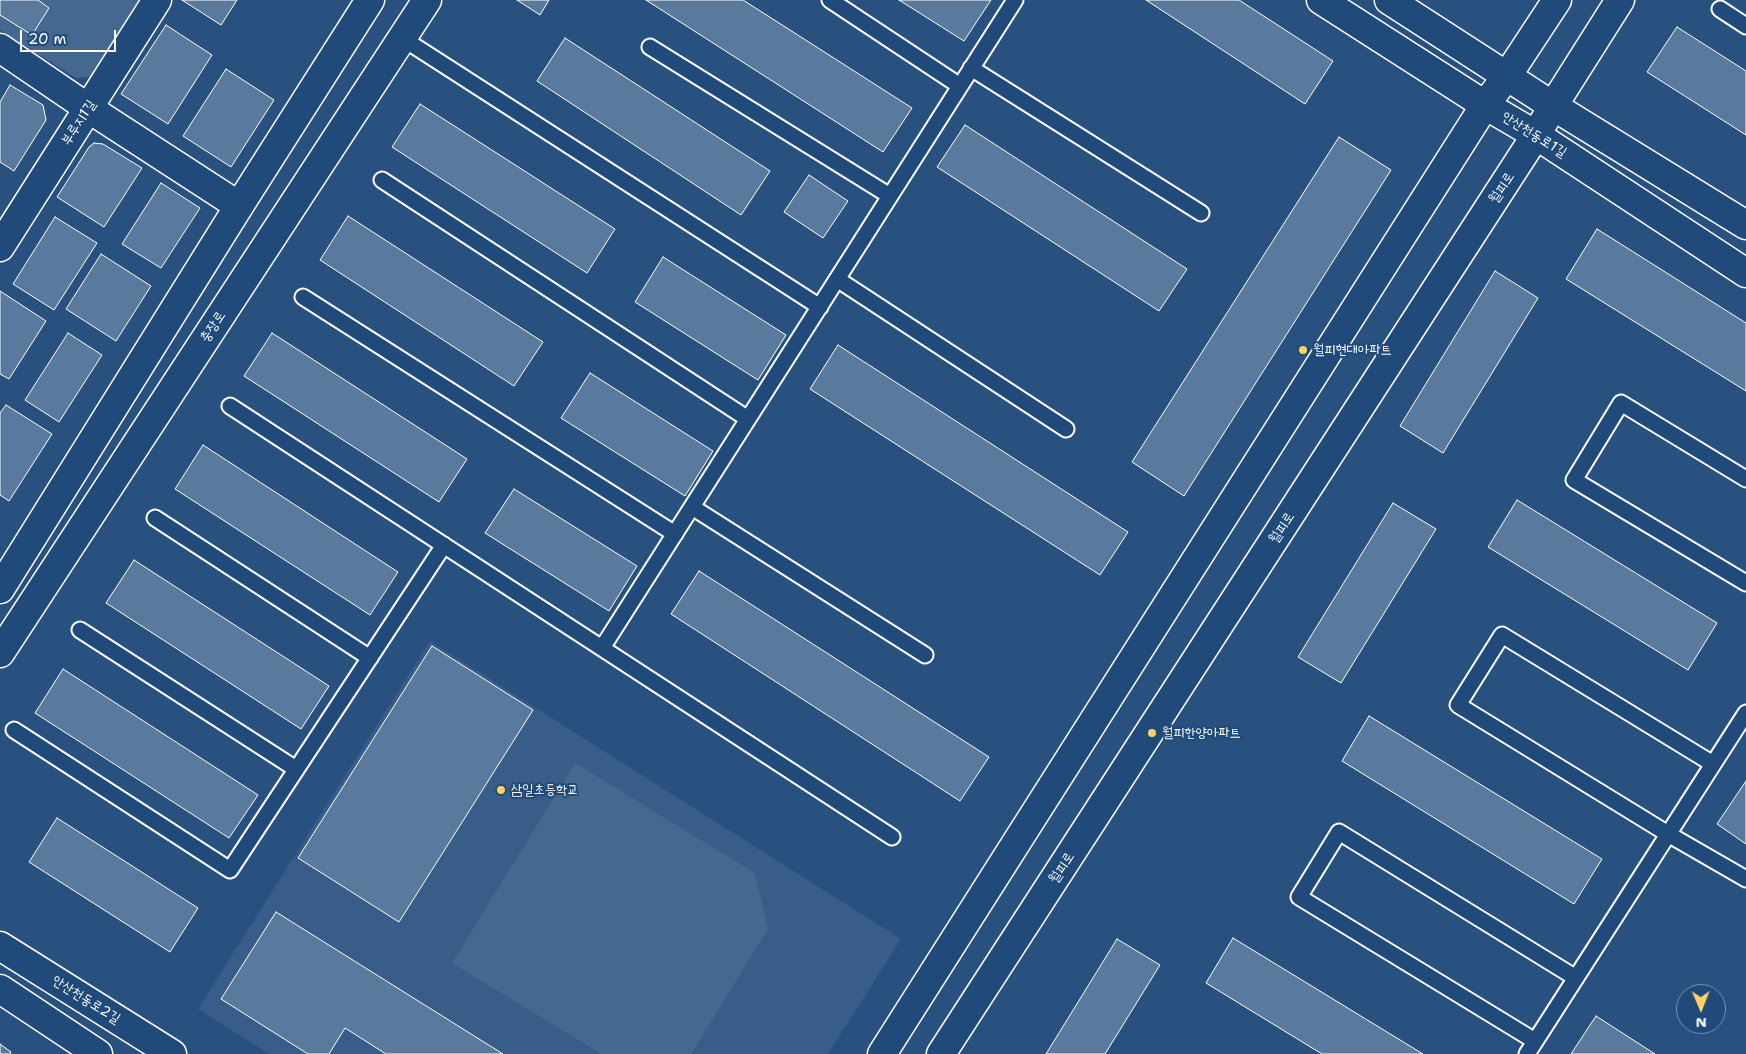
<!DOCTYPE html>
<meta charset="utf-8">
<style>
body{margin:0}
#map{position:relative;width:1746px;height:1054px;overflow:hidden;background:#28517f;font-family:"Shantell Sans",sans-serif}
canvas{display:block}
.north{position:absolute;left:1676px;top:984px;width:50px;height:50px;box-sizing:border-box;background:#1f4a7a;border:1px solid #7992af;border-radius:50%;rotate:179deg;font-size:14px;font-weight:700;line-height:20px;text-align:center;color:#fff}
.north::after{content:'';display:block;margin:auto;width:18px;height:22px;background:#ffd166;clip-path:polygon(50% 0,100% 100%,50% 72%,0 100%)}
.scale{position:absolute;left:20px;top:30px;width:96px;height:22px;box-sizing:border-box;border:2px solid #fff;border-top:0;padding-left:6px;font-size:15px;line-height:18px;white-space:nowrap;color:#fff;-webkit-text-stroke:4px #1f4a7a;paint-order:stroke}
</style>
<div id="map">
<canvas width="1746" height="1054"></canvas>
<div class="north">N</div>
<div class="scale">20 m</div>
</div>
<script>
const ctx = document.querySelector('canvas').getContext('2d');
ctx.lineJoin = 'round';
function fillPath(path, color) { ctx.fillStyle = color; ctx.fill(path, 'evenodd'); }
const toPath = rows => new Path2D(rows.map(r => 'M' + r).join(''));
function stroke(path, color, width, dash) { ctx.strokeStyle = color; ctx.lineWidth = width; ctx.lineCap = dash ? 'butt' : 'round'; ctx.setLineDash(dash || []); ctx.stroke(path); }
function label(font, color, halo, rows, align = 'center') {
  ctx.font = font + ' "Shantell Sans","Poor Story",sans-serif'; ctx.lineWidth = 4; ctx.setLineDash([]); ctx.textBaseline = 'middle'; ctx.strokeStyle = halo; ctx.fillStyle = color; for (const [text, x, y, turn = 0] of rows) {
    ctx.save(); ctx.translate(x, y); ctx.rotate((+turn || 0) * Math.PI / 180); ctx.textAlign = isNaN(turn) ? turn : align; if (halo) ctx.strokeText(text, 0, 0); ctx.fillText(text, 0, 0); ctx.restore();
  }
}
fillPath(toPath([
 [430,641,901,939,828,1054,269,1054,198,1009]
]), '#375d88');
fillPath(toPath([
 [0,0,147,0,99,76,76,78,0,30],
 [575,763,755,873,768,929,691,1054,601,1054,452,963]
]), '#446890');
const building = toPath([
 [0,0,38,0,49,8,32,35,0,15,0,0],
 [182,0,237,0,221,25,182,0],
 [517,0,549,0,540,15,517,0],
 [646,0,743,0,912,108,883,152,646,0],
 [899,0,991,0,964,41,899,0],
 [1146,0,1239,0,1333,61,1305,104,1146,0],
 [166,25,212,55,168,124,121,94,166,25],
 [1677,27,1746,71,1746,135,1647,72,1677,27],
 [565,38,770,171,741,215,537,81,565,38],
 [226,69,274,100,231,167,183,136,226,69],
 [10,85,43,105,46,120,14,171,0,162,0,102,10,85],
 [420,104,615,229,587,273,392,147,420,104],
 [965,125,1187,269,1159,311,937,167,965,125],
 [1339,137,1391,170,1184,496,1132,462,1339,137],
 [94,143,103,144,142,168,104,227,57,197,89,147,94,143],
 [809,175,848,201,823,238,784,212,809,175],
 [161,183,200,208,161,268,122,244,161,183],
 [348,216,543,342,514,386,320,260,348,216],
 [55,217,97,243,54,310,13,284,55,217],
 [1597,229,1746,323,1746,391,1566,279,1597,229],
 [101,254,151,286,116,341,66,309,101,254],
 [663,257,786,335,758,380,635,302,663,257],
 [1495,271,1538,298,1443,453,1400,426,1495,271],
 [0,291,46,321,9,379,0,374,0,291],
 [68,333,102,355,59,422,25,400,68,333],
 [272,333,467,459,439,502,244,376,272,333],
 [838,345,1128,532,1100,575,810,389,838,345],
 [590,373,713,451,685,496,561,418,590,373],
 [6,405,52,434,9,501,0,495,0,413,6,405],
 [203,445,398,572,370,615,175,489,203,445],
 [514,489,637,566,609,611,485,533,514,489],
 [1517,500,1717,623,1688,670,1488,547,1517,500],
 [1393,503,1436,529,1341,683,1298,657,1393,503],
 [134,560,329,686,301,729,106,603,134,560],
 [699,571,989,757,960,801,671,614,699,571],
 [432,646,533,710,399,922,298,858,432,646],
 [63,669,258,795,229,838,35,713,63,669],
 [1369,716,1602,859,1574,904,1342,761,1369,716],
 [1746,781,1746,844,1717,824,1746,781],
 [57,818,198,908,170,952,29,862,57,818],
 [276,912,503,1054,386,1054,345,1028,329,1054,308,1054,221,999,276,912],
 [1233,938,1423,1054,1322,1054,1206,983,1233,938],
 [1117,939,1160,965,1105,1054,1046,1054,1117,939],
 [1596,1016,1655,1054,1571,1054,1596,1016],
 [0,1044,11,1052,10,1054,0,1054,0,1044]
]);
fillPath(building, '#5a7a9d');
stroke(building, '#fff', 1);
const lane = toPath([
 [830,0,960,86],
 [1720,9,1746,26],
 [402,38,820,307],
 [650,47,890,196],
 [971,68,1201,213],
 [382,180,748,419],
 [837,279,1066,429],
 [303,297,675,534],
 [230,406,892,837],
 [1746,479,1621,403,1574,480,1746,583],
 [692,507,925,655],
 [155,518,370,658],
 [80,630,296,769],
 [602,648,1015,0],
 [14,730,230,870,444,545],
 [1713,764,1502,635,1458,705,1668,834,1746,879],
 [1535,1041,1299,897,1339,832,1576,978],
 [1527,1054,1746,713]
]);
const street = toPath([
 [0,48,88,108,239,206],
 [0,247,157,0]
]);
const secondary = toPath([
 [1321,0,1485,105,1536,135,1746,273],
 [1389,0,1553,106,1746,225],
 [0,589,239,206,370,0],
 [0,653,427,0],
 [0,946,172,1054],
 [0,989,98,1054],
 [882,1054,1485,105,1507,76,1557,0],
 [941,1054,1536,135,1553,106,1620,0]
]);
stroke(lane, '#fff', 19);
stroke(street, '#fff', 31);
stroke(secondary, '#fff', 31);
stroke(lane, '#1f4a7a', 15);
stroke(street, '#1f4a7a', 28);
stroke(secondary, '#1f4a7a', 28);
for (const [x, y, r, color] of [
 [1303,350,5,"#ffd166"],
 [1152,733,5,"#ffd166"],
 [501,790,5,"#ffd166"]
]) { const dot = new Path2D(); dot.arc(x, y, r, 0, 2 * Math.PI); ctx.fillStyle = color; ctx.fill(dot); stroke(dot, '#1f4a7a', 2); }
label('14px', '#fff', '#1f4a7a', [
 ["부루지1길",79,123,-57],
 ["안산천동로1길",1534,135,32],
 ["월피로",1502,188,-57],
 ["충장로",213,327,-57],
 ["월피로",1282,528,-57],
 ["월피로",1062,868,-57],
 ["안산천동로2길",86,1000,32]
]);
label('14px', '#fff', '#1f4a7a', [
 ["월피현대아파트",1313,350],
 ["월피한양아파트",1162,733],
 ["삼일초등학교",511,790]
], 'left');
</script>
